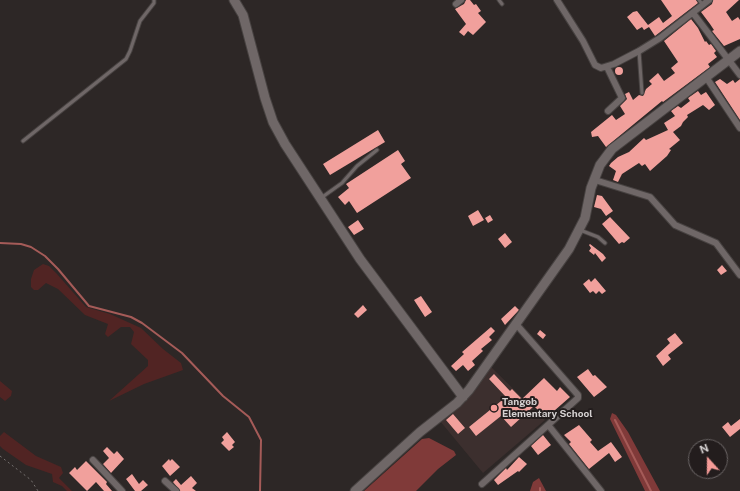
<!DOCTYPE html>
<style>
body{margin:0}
#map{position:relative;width:740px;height:491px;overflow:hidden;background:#2d2726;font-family:"Public Sans",sans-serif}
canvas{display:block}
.north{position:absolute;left:688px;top:439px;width:40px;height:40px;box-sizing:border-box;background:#231d1d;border:1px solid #6a6565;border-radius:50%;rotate:339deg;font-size:11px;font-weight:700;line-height:16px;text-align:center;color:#d5d1d1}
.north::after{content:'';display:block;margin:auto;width:14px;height:18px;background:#f59b97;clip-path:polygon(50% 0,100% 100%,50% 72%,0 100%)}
</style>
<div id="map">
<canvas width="740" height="491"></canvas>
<div class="north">N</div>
</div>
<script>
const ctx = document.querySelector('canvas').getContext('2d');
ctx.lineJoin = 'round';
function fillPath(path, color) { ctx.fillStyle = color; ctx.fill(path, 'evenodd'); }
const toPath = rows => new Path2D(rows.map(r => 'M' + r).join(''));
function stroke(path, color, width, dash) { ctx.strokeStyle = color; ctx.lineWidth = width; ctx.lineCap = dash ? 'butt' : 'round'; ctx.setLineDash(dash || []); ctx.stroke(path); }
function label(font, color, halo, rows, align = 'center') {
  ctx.font = font + ' "Public Sans",sans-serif'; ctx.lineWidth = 4; ctx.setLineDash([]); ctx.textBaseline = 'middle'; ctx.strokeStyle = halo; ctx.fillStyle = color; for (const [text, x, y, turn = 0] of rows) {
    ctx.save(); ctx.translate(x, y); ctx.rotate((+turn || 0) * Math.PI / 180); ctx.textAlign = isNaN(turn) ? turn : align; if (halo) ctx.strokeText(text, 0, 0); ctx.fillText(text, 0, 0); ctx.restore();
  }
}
fillPath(toPath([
 [490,366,545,420,483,473,440,421,470,396,477,388]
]), '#3c2f2e');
fillPath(toPath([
 [43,264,49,266,57,274,86,307,110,314,141,328,163,349,181,363,183,370,144,384,109,401,148,366,148,360,131,344,134,332,130,327,121,327,108,337,105,334,108,324,85,315,58,289,46,283,38,290,34,290,31,287,31,279,34,270],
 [0,381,12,391,11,396,5,401,0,397],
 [4,432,36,456,61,467,63,473,59,478,72,491,67,491,62,486,53,482,52,474,26,465,3,449,0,446,0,436]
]), '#512423');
fillPath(toPath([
 [612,413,616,415,628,432,660,491,645,491,610,419],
 [429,438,454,451,456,455,438,469,416,491,364,491,422,439],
 [539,478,546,491,530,491,533,482]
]), '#803a39');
stroke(toPath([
 [0,243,21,244,31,247,45,256,58,269,89,306,131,317,142,323,182,353,223,396,249,417,261,440,260,491],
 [615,420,651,491],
 [540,488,540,491]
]), '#a55b58', 2);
fillPath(toPath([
 [466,0,470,0,474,5,476,4,481,11,478,13,486,22,473,35,468,31,464,36,459,32,466,24,455,9,464,4],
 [661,0,696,0,698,3,655,36,649,27,644,30,642,27,637,30,627,17,633,12,637,11,648,25,659,17,663,23,672,16],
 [713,0,739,0,726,12,732,21,738,17,740,20,740,39,724,46,712,31,714,30,710,24,701,12,712,4],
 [691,19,698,28,705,42,706,41,709,45,711,44,716,51,714,53,717,57,708,64,710,67,663,102,662,101,606,147,598,136,592,137,591,132,612,115,616,120,625,114,620,106,627,99,625,94,629,92,633,100,639,95,643,96,646,89,652,84,649,81,658,73,664,81,675,73,671,68,678,62,664,41],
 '615 71a4 4 0 1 1 8 0a4 4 0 1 1-8 0Z',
 [720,79,727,84,733,80,735,83,740,79,740,120,715,82],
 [698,91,701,95,706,92,715,105,709,110,703,105,687,115,688,117,683,122,681,126,673,132,680,140,669,149,671,150,667,156,650,171,645,164,642,166,639,163,622,174,618,182,613,180,616,171,609,166,611,163,618,157,629,152,644,138,646,140,668,130,664,123,675,116,671,111,678,106,681,108,690,101,688,98],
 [378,130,385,142,330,175,323,164],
 [398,150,405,161,401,164,411,178,357,213,349,201,345,205,338,197,349,188,346,184],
 [597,195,602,196,613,211,606,216,601,209,594,207],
 [478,210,484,220,473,226,468,216],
 [490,215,493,220,488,223,485,218],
 [610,217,630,238,624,243,622,242,619,244,602,224],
 [358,220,364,229,354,235,348,227],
 [505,233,512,242,505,248,498,239],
 [590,244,603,254,606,258,602,262,595,253,594,255,589,251,591,248,589,245],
 [722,265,727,271,721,275,717,270],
 [595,278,606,291,602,294,599,291,596,294,593,291,590,293,583,284,589,279,591,282],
 [421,296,432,312,425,317,414,300],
 [363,305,367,310,358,318,354,314],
 [515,306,519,310,505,325,501,319],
 [491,327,495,331,489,337,492,340,481,349,483,351,472,361,475,365,468,371,463,365,456,371,451,366,464,354,462,352],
 [540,330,546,335,543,339,537,334],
 [675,333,683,343,668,355,671,359,663,366,656,356,670,343,667,339],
 [588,369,593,376,595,375,607,387,594,397,577,377],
 [494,374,510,391,512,389,522,399,544,378,557,391,560,387,570,397,546,418,534,406,511,427,501,416,476,436,469,427,506,397,489,379],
 [453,414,465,428,458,434,446,420],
 [740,419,740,429,730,437,722,427,728,422,731,426],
 [579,425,592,440,590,442,598,451,611,442,622,457,615,462,609,453,589,469,569,444,571,442,564,435],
 [227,432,235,442,232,445,234,447,229,451,221,443,224,440,222,437],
 [543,435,551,445,538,455,531,446],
 [107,447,114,454,117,451,124,459,111,473,103,464,109,458,103,451],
 [519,457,527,464,519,472,518,471,498,485,494,480,506,468,507,470],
 [169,459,170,461,172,459,180,467,170,476,162,466],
 [86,461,107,482,106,484,112,491,104,491,96,482,87,491,69,473,75,467,77,470],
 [132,474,139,484,143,480,148,485,141,491,135,491,126,479],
 [191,476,197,483,192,488,196,491,180,491,173,482,176,479,181,485]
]), '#f1a09c');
const lane = toPath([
 [499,0,502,4],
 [699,0,703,5],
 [639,51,642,93],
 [23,141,126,59,130,51,140,21,154,3,154,0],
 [321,198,342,183,357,166,377,150],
 [580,230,598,237,605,243]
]);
const street = toPath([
 [557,0,583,41,595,65,601,68,614,64,639,51,660,38,709,0],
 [456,4,461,0],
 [693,13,740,75],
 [607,67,622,98,608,111],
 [706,77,740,128],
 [595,180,650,197,675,225,716,243,740,275],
 [549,426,601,491],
 [93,460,122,491],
 [165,481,176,491],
 [482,484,578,398,578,395,516,324]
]);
const secondary = toPath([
 [234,0,243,15,265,98,273,122,285,144,360,259,463,397],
 [355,491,420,432,457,403,469,390,569,249,585,218,591,188,600,165,612,149,740,51]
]);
stroke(lane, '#474241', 5);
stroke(street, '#474241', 8);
stroke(secondary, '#474241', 11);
stroke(toPath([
 [0,456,31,480,38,491]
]), '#777271', 1, [2, 3]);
stroke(lane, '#6f6767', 3);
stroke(street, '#6f6767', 6);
stroke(secondary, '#6f6767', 9);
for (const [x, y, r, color] of [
 [494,408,4,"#f59b97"]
]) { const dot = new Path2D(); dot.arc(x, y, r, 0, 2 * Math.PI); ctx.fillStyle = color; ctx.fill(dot); stroke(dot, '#231d1d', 1.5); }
label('bold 10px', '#d5d1d1', '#231d1d', [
 ["Tangob",502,402],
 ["Elementary School",502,414]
], 'left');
</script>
